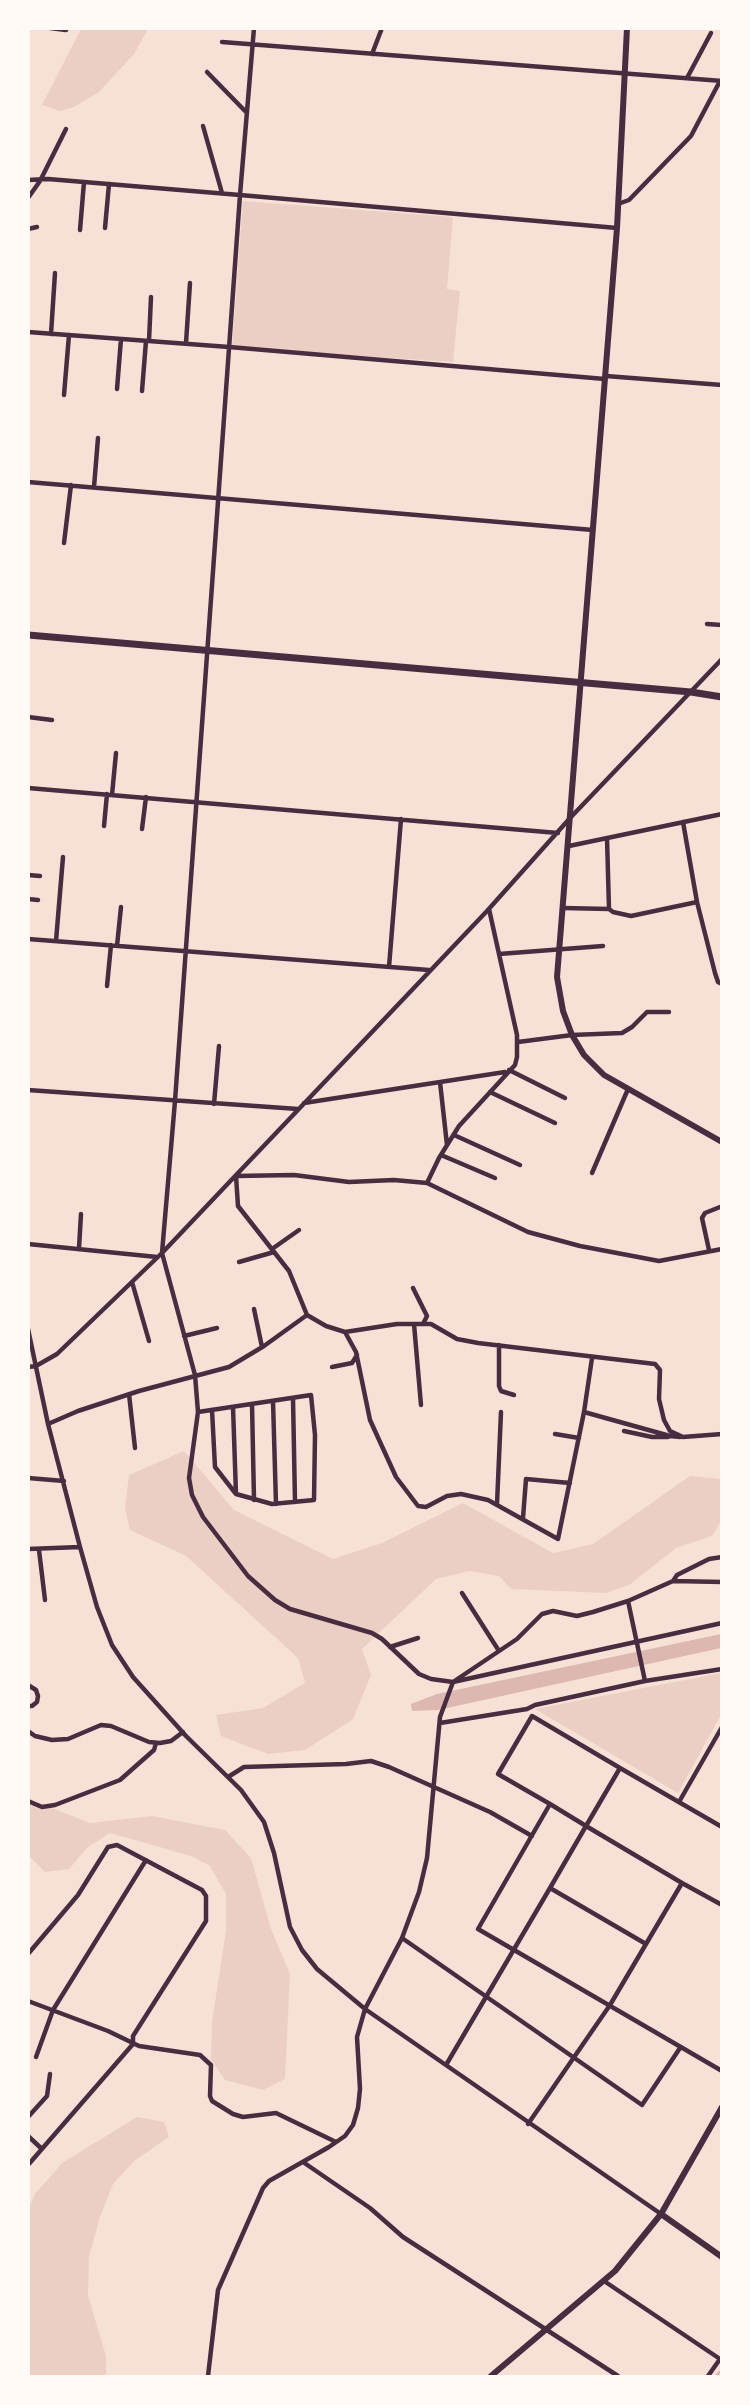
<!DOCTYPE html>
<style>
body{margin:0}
#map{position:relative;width:750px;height:2405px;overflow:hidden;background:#f7e1d7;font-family:"Nunito Sans",sans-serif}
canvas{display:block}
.frame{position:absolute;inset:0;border:30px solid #fffaf5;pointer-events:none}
</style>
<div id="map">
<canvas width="750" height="2405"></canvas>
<div class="frame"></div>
</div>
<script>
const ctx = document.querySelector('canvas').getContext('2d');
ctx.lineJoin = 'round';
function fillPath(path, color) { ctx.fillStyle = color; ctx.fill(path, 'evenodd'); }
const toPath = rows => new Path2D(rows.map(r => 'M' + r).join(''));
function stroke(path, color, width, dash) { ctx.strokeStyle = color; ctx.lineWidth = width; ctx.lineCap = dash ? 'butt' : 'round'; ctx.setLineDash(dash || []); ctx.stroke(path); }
fillPath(toPath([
 [81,29,148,29,134,54,99,92,74,107,60,111,42,105],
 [243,201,453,217,447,289,460,291,453,362,229,347,232,345],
 [184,1451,234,1510,333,1559,382,1543,463,1503,553,1553,593,1544,690,1476,721,1479,721,1521,712,1536,676,1548,629,1585,606,1593,511,1589,499,1576,469,1571,436,1579,362,1649,371,1675,353,1719,305,1750,268,1754,221,1736,216,1715,263,1708,305,1683,298,1658,186,1556,130,1530,125,1508,129,1475],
 [721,1673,721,1715,678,1793,535,1709],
 [29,1799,90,1823,152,1816,225,1830,251,1858,271,1929,290,1974,285,2079,263,2090,225,2080,211,2059,212,2022,226,1930,226,1894,210,1866,191,1856,110,1833,88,1847,69,1869,45,1872,29,1856],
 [137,2117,164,2122,169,2137,134,2161,113,2184,100,2217,89,2257,88,2296,106,2356,106,2376,29,2376,29,2207,35,2194,62,2163]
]), '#ebcfc5');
fillPath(toPath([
 [721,1634,721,1648,438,1710,412,1711,411,1704,437,1694]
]), '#dcb8b0');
stroke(toPath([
 [716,2376,722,2370]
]), '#dcb8b0', 3);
stroke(toPath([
 [50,28,66,30],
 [254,28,240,195,175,1101,162,1253,195,1375,198,1412,189,1478,192,1495,203,1517,248,1576,275,1600,290,1609,372,1633,382,1639,419,1674,431,1679,453,1682,722,1623],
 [222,42,722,81],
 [372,54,382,28],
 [207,72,247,113],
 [687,78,711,33],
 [203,126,222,193],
 [28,180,48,179,240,195,617,228],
 [28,198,40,181,66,129],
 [618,204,629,200,691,136,720,81],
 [105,228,109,184],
 [28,229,37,227],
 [80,230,84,182],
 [28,332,229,347,605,379],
 [51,334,55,273],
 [149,341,151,297],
 [186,343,190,283],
 [606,376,722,385],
 [117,389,121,339],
 [142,391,146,341],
 [64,395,69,335],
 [28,482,593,530],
 [94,487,98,438],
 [64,543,71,485],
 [707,624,722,625],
 [28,717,52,720],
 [28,788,558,833],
 [112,795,116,753],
 [104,826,107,794],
 [142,829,146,797],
 [569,846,722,814],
 [28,875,40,876],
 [28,899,38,900],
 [697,902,715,973,718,982,722,984],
 [563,908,609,909,607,838],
 [609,909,613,912,631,916,697,902,683,822],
 [28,939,429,970],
 [56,941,63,857],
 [117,946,121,907],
 [499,954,603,946],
 [389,967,401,819],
 [107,986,111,945],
 [518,1042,572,1035,622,1033,632,1027,647,1012,669,1012],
 [509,1070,565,1098],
 [440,1082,447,1145],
 [28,1090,298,1109],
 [490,1092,555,1123],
 [304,1103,505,1072],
 [214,1104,219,1046],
 [454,1135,520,1165],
 [441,1155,495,1178],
 [592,1173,628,1089],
 [427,1183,439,1158,459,1126,515,1065,517,1057,517,1035,489,909],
 [28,1244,157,1257],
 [79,1248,81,1214],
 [272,1249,299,1230],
 [722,1249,659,1261,580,1246,528,1232,427,1183,394,1180,349,1182,294,1175,236,1176,238,1206,289,1271,307,1315,326,1326,345,1332,397,1324,431,1324,457,1339,478,1343,655,1364,660,1370,659,1399,664,1420,670,1431,683,1437,722,1434],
 [709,1250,702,1218,705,1213,720,1207],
 [239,1262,274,1252],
 [132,1282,149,1341],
 [413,1288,427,1316,423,1324],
 [254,1309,262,1347],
 [414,1324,421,1405],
 [28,1329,48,1424,80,1547,97,1607,112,1645,133,1677,186,1736,241,1790,264,1822,274,1853,290,1927,302,1950,317,1969,365,2009,661,2214],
 [345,1332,356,1352,370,1420,396,1477,418,1506,426,1507,447,1496,461,1494,488,1500,558,1539,584,1412,592,1358],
 [184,1336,217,1328],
 [499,1345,499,1386,501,1391,514,1395],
 [28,1367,36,1366,57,1354,162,1253,487,911,571,817,722,659],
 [332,1367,352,1363,357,1355],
 [129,1394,135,1448],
 [293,1398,295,1502],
 [273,1401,276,1504],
 [252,1404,254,1500],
 [233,1407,236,1494],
 [198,1412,311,1395,315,1435,314,1500,272,1504,236,1494,215,1467,212,1410],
 [584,1412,670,1436,680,1437],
 [48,1424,78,1411,139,1391,229,1367,264,1346,307,1315],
 [624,1431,652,1437,668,1437],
 [555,1434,579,1438],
 [28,1478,64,1481],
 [497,1504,501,1412],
 [523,1518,526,1479,570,1483],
 [28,1549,80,1547],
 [39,1550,45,1600],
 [673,1581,677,1575,709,1559,722,1557],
 [462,1593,499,1651],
 [628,1601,645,1681],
 [390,1647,418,1638],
 [28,1685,36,1690,38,1696,37,1702,32,1706,28,1706],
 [440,1723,527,1709,535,1705,645,1681,722,1669],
 [28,1731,35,1736,52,1740,68,1739,101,1725,111,1726,149,1742,160,1743,171,1741,183,1732],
 [620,1768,722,1827],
 [228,1777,244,1767,346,1764,371,1761,389,1767,490,1812,532,1836],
 [28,1801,42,1807,55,1805,120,1780,154,1750,156,1743],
 [679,1802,722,1727],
 [550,1804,478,1929,722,2071],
 [550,1888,586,1826,620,1768,532,1716,498,1774,550,1804,586,1826,682,1883,722,1905],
 [402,1938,642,2105,680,2048],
 [28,1954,78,1895,108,1847,117,1845,202,1890,206,1896,206,1921,133,2036,133,2044,28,2165],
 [28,2001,108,2031,139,2046,200,2055,211,2065,210,2096,212,2101,233,2114,243,2117,276,2113,336,2142],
 [36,2057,53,2010,146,1860],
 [446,2065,550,1888,646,1944],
 [28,2117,47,2096,50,2074],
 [528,2124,610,2005,682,1883],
 [28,2136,42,2149],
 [303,2162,370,2208,403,2237,618,2376],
 [604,2281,720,2359,708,2376],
 [208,2376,218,2290,263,2188,269,2181,329,2147,345,2136,353,2125,358,2108,360,2089,357,2037,365,2009,402,1938,419,1892,427,1858,440,1717,453,1682,517,1639,542,1614,553,1611,577,1616,593,1612,628,1601,673,1581,722,1582]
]), '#4a2c40', 4.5);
stroke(toPath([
 [627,28,617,228,557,977,563,1011,572,1035,584,1055,604,1075,722,1142],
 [661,2214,722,2257],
 [491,2376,615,2271,661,2214,722,2107]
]), '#4a2c40', 6);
stroke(toPath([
 [28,635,691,692,722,697]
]), '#4a2c40', 7);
</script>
